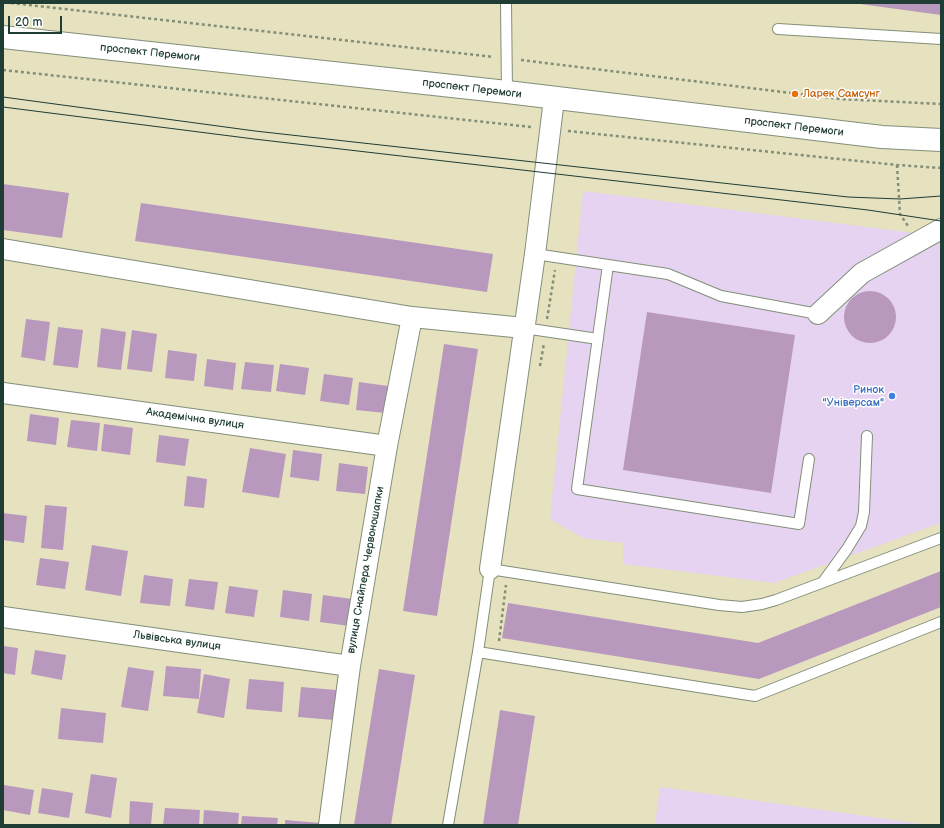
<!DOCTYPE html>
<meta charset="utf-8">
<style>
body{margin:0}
#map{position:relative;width:944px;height:828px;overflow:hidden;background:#e6e1be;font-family:"Balsamiq Sans",sans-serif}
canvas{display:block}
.frame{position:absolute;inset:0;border:4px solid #1f3d34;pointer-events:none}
.scale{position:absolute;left:8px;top:16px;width:54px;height:18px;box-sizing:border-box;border:2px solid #1f3d34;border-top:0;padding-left:5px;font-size:12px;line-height:14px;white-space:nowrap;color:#1f3d34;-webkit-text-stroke:3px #fff;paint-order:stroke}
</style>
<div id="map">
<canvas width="944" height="828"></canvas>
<div class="frame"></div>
<div class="scale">20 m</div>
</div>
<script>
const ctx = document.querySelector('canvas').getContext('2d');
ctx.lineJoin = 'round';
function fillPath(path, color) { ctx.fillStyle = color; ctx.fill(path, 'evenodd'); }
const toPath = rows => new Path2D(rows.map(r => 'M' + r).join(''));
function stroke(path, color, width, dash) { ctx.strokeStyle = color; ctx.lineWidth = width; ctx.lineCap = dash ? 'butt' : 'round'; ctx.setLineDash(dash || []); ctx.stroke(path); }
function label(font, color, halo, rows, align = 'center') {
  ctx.font = font + ' "Balsamiq Sans",sans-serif'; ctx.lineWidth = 3; ctx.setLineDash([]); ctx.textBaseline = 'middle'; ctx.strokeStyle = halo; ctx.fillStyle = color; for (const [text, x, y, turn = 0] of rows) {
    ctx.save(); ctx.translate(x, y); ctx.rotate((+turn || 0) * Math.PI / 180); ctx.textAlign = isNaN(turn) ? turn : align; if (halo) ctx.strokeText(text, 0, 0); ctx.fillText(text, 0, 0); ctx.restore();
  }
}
fillPath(toPath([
 [583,191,922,234,941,245,941,523,774,583,623,564,623,543,583,538,550,519],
 [660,787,929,825,655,825]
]), '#e5d3f1');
fillPath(toPath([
 [860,3,941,3,941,15,860,4],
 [3,184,69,193,62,238,3,230],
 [141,203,493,254,487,292,135,241],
 '844 317a26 26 0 1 1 52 0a26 26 0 1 1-52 0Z',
 [647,312,795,335,771,493,623,470],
 [26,319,50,322,45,361,21,357],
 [58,327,83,330,78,368,53,365],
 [101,328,126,332,121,370,97,367],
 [132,330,157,334,152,372,127,369],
 [444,344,478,349,437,616,403,611],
 [168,350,197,354,194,381,165,378],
 [207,359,236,363,233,390,204,386],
 [245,362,274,365,271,392,241,389],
 [280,364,309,368,305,395,276,391],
 [324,374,353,378,349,405,320,401],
 [359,382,388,386,385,413,356,410],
 [30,414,59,418,56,445,27,441],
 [71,420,100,423,97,451,67,447],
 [104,424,133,428,130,455,101,451],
 [159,435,189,439,185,466,156,462],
 [250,448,286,454,279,498,242,492],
 [293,450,322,454,319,481,290,477],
 [339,463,368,467,365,494,336,491],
 [187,476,207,479,204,508,184,506],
 [45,505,67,507,63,550,41,548],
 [3,513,27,516,24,543,3,540],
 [92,545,128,551,121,596,85,590],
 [40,558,69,562,65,589,36,585],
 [941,571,941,607,759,679,502,638,508,603,758,643],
 [144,575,173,579,170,606,140,603],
 [189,579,218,582,214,610,185,606],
 [229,586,258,590,254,617,225,613],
 [283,590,312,594,309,621,280,617],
 [323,595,352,599,349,626,320,622],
 [3,646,18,648,15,675,3,673],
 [35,650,66,655,62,680,31,674],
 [166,666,201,669,199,699,163,696],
 [128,667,154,671,148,711,121,707],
 [379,669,415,675,391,825,354,825],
 [204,674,230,679,224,718,197,713],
 [249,679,284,682,282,712,246,709],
 [301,687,336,690,334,720,298,717],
 [61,708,106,713,103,743,58,739],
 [500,710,535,716,518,825,483,825],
 [91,774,117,778,111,818,85,813],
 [4,785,34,790,30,815,3,810],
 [42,788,73,793,69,818,38,813],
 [130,801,153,803,151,825,129,825],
 [165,808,200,810,199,825,163,825],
 [204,810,239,813,238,825,203,825],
 [242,816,278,818,277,825,241,825],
 [285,820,321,823,321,825,285,825]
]), '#b998be');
const lane = toPath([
 [506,3,507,92],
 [778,29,941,39],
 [535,254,668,274,721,296,818,314],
 [608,265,577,489,799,524,809,459],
 [524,328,598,339],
 [941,538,776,600,762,604,742,607,719,605,490,569,478,652,755,696,941,622],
 [823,582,847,549,861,526,864,512,867,436],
 [448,825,478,652]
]);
const street = toPath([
 [3,249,412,317,524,328],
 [818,314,862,273,941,229],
 [3,393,387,446],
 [490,569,535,254,554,99],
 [3,617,350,666],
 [329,825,350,666,387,446,412,317]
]);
const secondary = toPath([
 [3,37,507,92,882,137,941,140]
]);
stroke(lane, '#828f79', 12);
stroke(street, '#828f79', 22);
stroke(secondary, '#828f79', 24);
stroke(toPath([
 [11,3,494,57],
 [521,60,840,99,941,104],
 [3,70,531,127],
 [568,131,897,165,941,168],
 [897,165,900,214,908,226],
 [547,319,555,270],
 [540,366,544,343],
 [499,641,506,585]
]), '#828f79', 2.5, [3, 3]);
stroke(lane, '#fff', 10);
stroke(street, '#fff', 20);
stroke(secondary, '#fff', 22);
stroke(toPath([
 [3,97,255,131,848,197,900,199,941,196],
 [3,107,254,139,868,210,941,221]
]), '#1f3d34', 1);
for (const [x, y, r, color] of [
 [795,94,4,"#e8710a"],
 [892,396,4,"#3f7fe0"]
]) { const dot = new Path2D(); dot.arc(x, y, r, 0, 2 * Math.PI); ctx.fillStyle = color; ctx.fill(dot); stroke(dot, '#fff', 1.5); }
label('11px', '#1f3d34', '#fff', [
 ["проспект Перемоги",150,53,6],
 ["проспект Перемоги",472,89,7],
 ["проспект Перемоги",794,127,7],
 ["Академічна вулиця",195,419,8],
 ["вулиця Снайпера Червоношапки",366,570,-80],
 ["Львівська вулиця",177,641,8]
]);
label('11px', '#c56008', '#fff', [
 ["Ларек Самсунг",803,94]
], 'left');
label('11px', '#366cbe', '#fff', [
 ["Ринок",884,390],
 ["\"Універсам\"",884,403]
], 'right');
</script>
